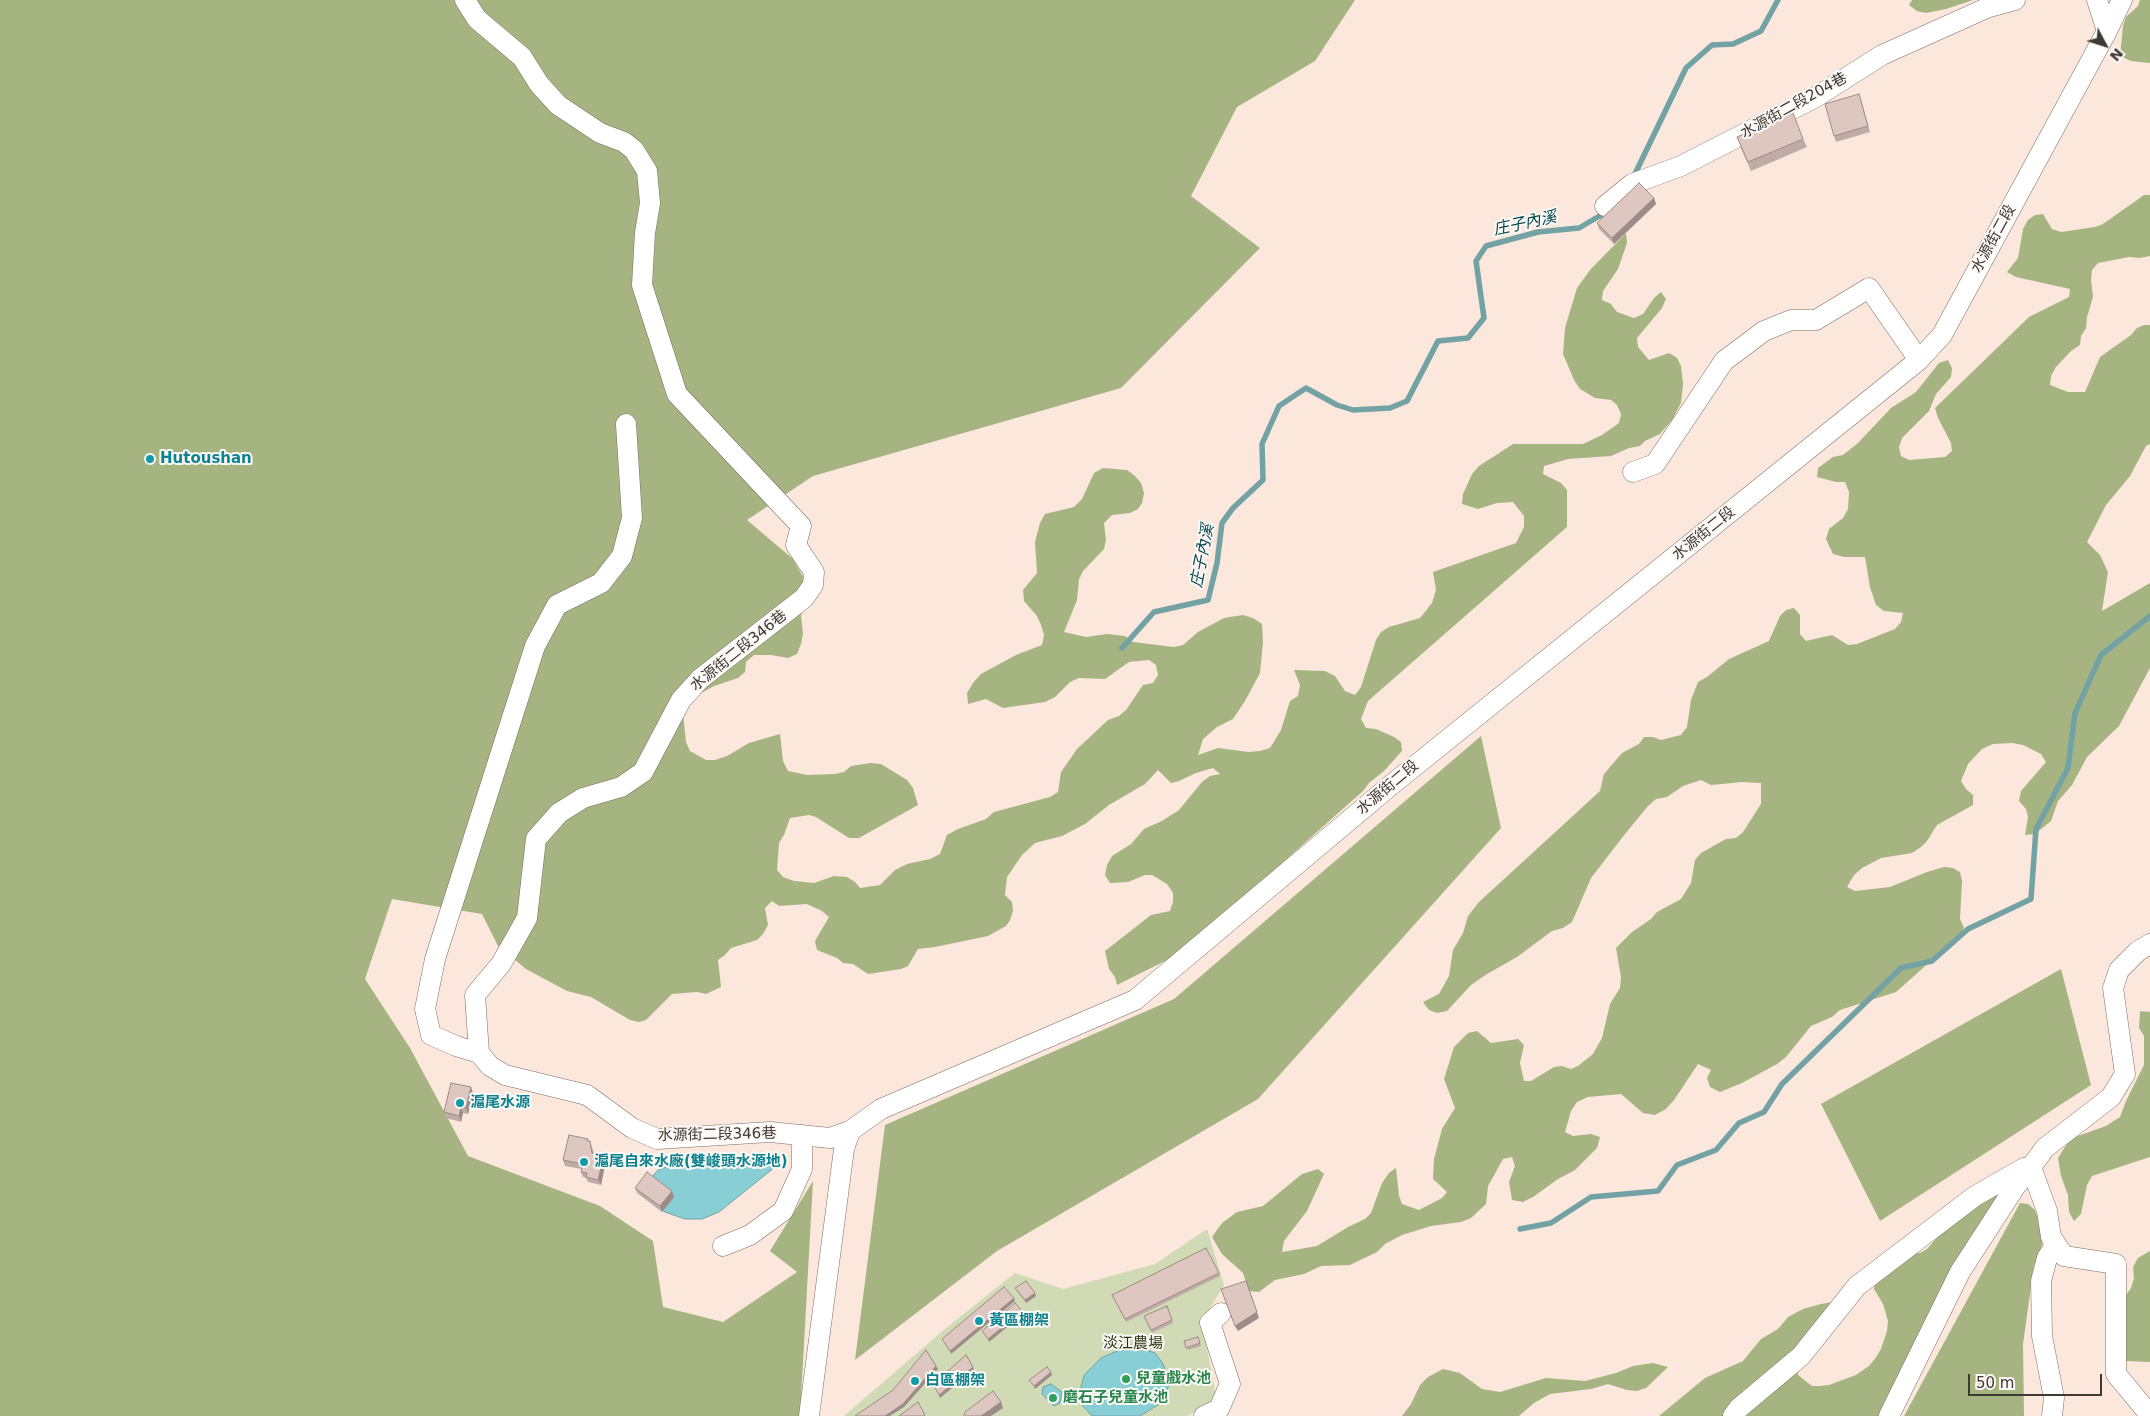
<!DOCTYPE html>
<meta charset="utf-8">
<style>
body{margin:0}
#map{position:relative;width:2150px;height:1416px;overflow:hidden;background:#fbe7db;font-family:"DejaVu Sans",sans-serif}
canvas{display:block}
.north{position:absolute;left:2080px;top:20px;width:50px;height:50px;-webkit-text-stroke:4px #fcf8f5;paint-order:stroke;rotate:130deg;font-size:14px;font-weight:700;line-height:20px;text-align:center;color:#403833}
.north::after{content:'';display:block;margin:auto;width:18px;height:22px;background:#403833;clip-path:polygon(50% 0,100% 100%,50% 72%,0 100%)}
.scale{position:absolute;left:1968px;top:1374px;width:134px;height:22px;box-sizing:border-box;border:2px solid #403833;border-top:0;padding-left:6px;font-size:15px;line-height:18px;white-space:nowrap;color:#403833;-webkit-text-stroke:4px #fcf8f5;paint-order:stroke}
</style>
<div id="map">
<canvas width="2150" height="1416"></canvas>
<div class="north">N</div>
<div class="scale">50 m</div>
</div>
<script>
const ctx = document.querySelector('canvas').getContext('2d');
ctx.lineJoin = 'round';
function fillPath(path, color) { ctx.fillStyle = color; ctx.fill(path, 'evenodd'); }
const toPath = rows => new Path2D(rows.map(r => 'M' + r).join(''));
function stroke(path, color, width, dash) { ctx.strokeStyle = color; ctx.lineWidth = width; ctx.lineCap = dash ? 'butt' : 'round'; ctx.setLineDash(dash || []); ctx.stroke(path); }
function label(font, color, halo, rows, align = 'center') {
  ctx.font = font + ' "DejaVu Sans","Noto Sans TC",sans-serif'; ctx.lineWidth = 4; ctx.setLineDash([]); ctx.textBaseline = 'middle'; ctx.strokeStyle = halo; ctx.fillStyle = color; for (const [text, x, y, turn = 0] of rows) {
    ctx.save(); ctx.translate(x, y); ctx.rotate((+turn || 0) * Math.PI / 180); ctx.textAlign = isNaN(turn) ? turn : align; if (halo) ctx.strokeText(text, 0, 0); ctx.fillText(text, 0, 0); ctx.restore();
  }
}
fillPath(toPath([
 [1207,1229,1224,1285,1202,1322,1217,1400,1187,1416,844,1416,945,1329,1015,1273,1063,1289,1155,1264]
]), '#d0dbb5');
fillPath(toPath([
 [0,0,1355,0,1315,61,1237,107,1191,196,1260,248,1121,388,813,476,747,520,793,559,806,582,811,598,801,615,803,634,801,644,797,654,788,658,771,655,754,655,746,662,745,672,738,678,714,686,694,697,683,714,686,742,690,751,706,760,715,760,727,756,749,743,780,734,783,761,788,771,807,775,835,774,844,772,851,766,871,763,881,764,907,780,913,788,918,805,859,838,849,838,816,817,809,815,790,818,784,835,779,843,777,870,783,877,794,881,814,883,834,876,847,877,855,882,860,888,880,885,895,870,907,864,930,859,940,854,947,835,958,829,986,819,994,812,1050,797,1058,792,1061,772,1077,749,1108,720,1119,716,1126,710,1143,685,1153,683,1158,675,1156,665,1149,660,1138,661,1129,662,1105,679,1079,678,1070,682,1055,697,1045,702,1003,708,986,699,968,704,967,693,973,683,981,674,1016,655,1042,645,1044,635,1041,625,1037,616,1024,601,1023,590,1037,573,1035,542,1040,523,1045,514,1074,507,1082,499,1094,473,1103,468,1127,470,1135,476,1141,483,1144,493,1142,503,1138,509,1130,513,1112,515,1104,523,1106,540,1104,549,1083,571,1079,579,1077,600,1064,632,1086,637,1107,634,1125,636,1133,642,1174,647,1183,645,1198,632,1224,618,1243,615,1253,618,1262,624,1263,642,1260,673,1245,701,1233,719,1217,727,1203,739,1198,755,1218,748,1249,752,1260,751,1270,748,1281,730,1290,701,1298,696,1300,685,1294,670,1325,671,1335,676,1345,691,1355,695,1361,687,1376,640,1381,632,1389,627,1420,618,1432,603,1436,590,1433,572,1516,543,1524,527,1524,516,1513,502,1497,503,1478,509,1462,504,1463,494,1472,474,1479,466,1513,444,1583,444,1602,435,1619,423,1621,414,1617,405,1611,400,1595,398,1580,389,1574,380,1563,354,1565,328,1577,288,1590,270,1626,233,1627,243,1618,269,1603,291,1602,300,1611,304,1617,312,1634,318,1643,314,1654,298,1661,292,1666,299,1662,308,1637,338,1638,347,1649,360,1669,353,1677,358,1681,366,1683,384,1681,403,1672,420,1660,434,1645,441,1640,446,1629,448,1611,456,1568,459,1544,466,1543,474,1561,483,1567,490,1567,527,1368,701,1361,719,1366,728,1376,729,1394,737,1401,742,1402,751,1384,771,1369,783,1363,791,1181,953,1117,985,1115,977,1109,969,1105,951,1151,915,1170,911,1173,902,1173,893,1167,884,1152,875,1145,875,1128,882,1110,883,1105,875,1107,865,1112,856,1131,844,1144,829,1162,821,1179,810,1202,782,1210,776,1220,774,1213,768,1196,773,1179,781,1171,783,1158,770,1145,784,1109,805,1085,824,1062,836,1035,843,1022,855,1007,877,1005,895,1012,902,1013,911,1010,920,1006,926,988,936,935,947,918,949,908,966,901,969,868,974,853,964,843,963,837,958,817,950,815,941,829,917,822,911,807,904,779,906,772,901,765,908,768,925,763,934,757,940,731,948,725,955,718,960,721,987,706,994,697,992,672,994,646,1020,639,1022,630,1020,591,997,567,991,526,969,498,946,482,914,392,899,365,979,410,1048,468,1156,600,1206,653,1241,663,1307,723,1322,797,1272,770,1251,813,1181,800,1416,0,1416],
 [1912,0,1973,0,1946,9,1926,13,1917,11,1909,5],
 [2140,0,2150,0,2150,63,2131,61,2120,56,2123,26,2126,17,2138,6],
 [2144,195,2150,195,2150,256,2139,258,2129,257,2098,263,2092,270,2091,280,2093,297,2087,317,2086,328,2081,336,2080,345,2071,351,2056,367,2051,376,2050,385,2068,392,2085,392,2100,357,2131,335,2137,328,2144,325,2150,325,2150,444,2146,446,2130,476,2106,505,2087,542,2100,555,2108,572,2102,611,2150,583,2150,668,2119,726,2087,757,2072,785,2058,801,2051,821,2035,834,2025,835,2028,817,2026,809,2019,801,2021,791,2046,762,2041,754,2023,745,2012,743,1993,744,1982,749,1968,764,1961,781,1966,789,1973,795,1973,805,1937,825,1927,841,1921,847,1912,853,1881,858,1862,868,1854,875,1847,887,1855,891,1890,887,1927,872,1944,867,1953,868,1960,872,1962,881,1960,919,1964,928,1959,936,1896,992,1840,1010,1832,1017,1811,1026,1786,1057,1777,1064,1742,1083,1720,1092,1710,1087,1707,1078,1711,1070,1698,1064,1674,1100,1666,1109,1655,1115,1643,1113,1621,1094,1588,1097,1577,1102,1571,1111,1565,1132,1573,1136,1591,1134,1600,1137,1597,1148,1575,1170,1558,1179,1533,1197,1523,1202,1512,1200,1509,1182,1515,1166,1512,1157,1503,1159,1488,1186,1486,1204,1471,1218,1461,1222,1431,1226,1402,1235,1385,1244,1377,1252,1350,1265,1321,1266,1304,1274,1275,1280,1259,1292,1249,1291,1243,1273,1222,1254,1212,1237,1222,1223,1237,1212,1263,1206,1302,1174,1318,1169,1324,1174,1307,1211,1284,1241,1282,1252,1317,1246,1348,1227,1365,1219,1371,1213,1382,1183,1389,1173,1396,1168,1399,1196,1402,1204,1419,1210,1442,1198,1447,1192,1433,1179,1434,1159,1442,1129,1455,1108,1444,1079,1454,1047,1468,1033,1477,1031,1491,1043,1518,1039,1524,1045,1520,1063,1524,1081,1531,1081,1554,1067,1562,1066,1571,1069,1578,1066,1593,1054,1602,1038,1610,1004,1620,988,1621,977,1616,948,1632,932,1651,919,1657,912,1681,899,1691,883,1695,860,1701,853,1726,839,1736,838,1743,832,1761,804,1761,783,1742,782,1711,785,1701,780,1683,786,1667,797,1656,799,1648,806,1625,834,1591,878,1572,922,1563,928,1552,931,1517,957,1487,974,1471,985,1447,1011,1437,1013,1429,1010,1423,1002,1439,994,1449,976,1453,950,1463,933,1468,916,1479,902,1600,791,1604,774,1622,753,1639,744,1644,737,1653,737,1661,740,1681,735,1687,727,1691,700,1698,682,1707,677,1729,659,1769,641,1780,616,1786,610,1794,608,1800,615,1800,634,1806,641,1832,635,1848,645,1857,644,1895,629,1901,622,1903,613,1884,611,1876,605,1870,587,1865,557,1844,557,1833,554,1826,539,1829,529,1843,518,1848,509,1849,492,1845,482,1836,482,1817,477,1818,468,1833,457,1843,455,1858,443,1891,408,1916,392,1939,363,1948,360,1952,368,1951,377,1936,394,1929,411,1902,438,1899,447,1901,456,1909,460,1945,457,1952,451,1951,443,1938,418,1935,408,2029,317,2069,297,2070,289,2016,277,2007,272,2018,258,2023,229,2028,220,2035,215,2043,214,2052,229,2061,232,2095,227,2103,224],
 [1481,736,1501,828,1258,1099,997,1251,855,1360,885,1125,1174,999],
 [2061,969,2091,1085,1880,1221,1821,1104],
 [2140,1011,2150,1012,2150,1157,2092,1176,2087,1185,2081,1214,2074,1221,2069,1212,2068,1195,2061,1176,2058,1158,2068,1142,2075,1137,2106,1126,2120,1117,2126,1101,2144,1065,2144,1036,2139,1028],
 [1992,1191,2007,1196,1890,1416,1659,1416,1705,1378,1743,1361,1761,1339,1778,1329,1788,1317,1803,1309,1821,1304,1838,1301,1799,1366,1798,1375,1812,1386,1820,1386,1829,1385,1856,1375,1869,1366,1877,1356,1881,1349,1887,1331,1888,1321,1883,1304,1874,1289,1875,1280,1912,1253,1920,1253,1927,1249,1940,1234],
 [2020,1203,2028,1204,2035,1210,2044,1235,2040,1253,2034,1265,2023,1344,2024,1416,1904,1416],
 [2150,1251,2150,1362,2125,1361,2120,1304,2131,1288,2134,1278,2133,1267,2138,1258],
 [1653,1363,1668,1367,1646,1388,1637,1391,1627,1390,1608,1384,1591,1389,1550,1394,1534,1403,1519,1416,1402,1416,1411,1404,1420,1385,1428,1377,1443,1369,1460,1373,1482,1389,1500,1392,1546,1378,1585,1381,1616,1373,1633,1366]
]), '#a6b481');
const water = toPath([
 [741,1158,766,1159,775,1167,719,1212,702,1219,685,1219,665,1212,649,1201,651,1178,658,1170,686,1159,741,1158],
 [1131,1345,1155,1353,1163,1364,1170,1383,1161,1403,1140,1416,1092,1416,1081,1404,1081,1387,1084,1375,1101,1358,1131,1345],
 [1051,1384,1062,1392,1060,1403,1054,1406,1042,1394,1043,1387,1051,1384]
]);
fillPath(water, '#88cfd5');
stroke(water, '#72a2a4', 1);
stroke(toPath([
 [1633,178,1686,68,1712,45,1733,44,1761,31,1778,0],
 [1122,648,1154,612,1208,600,1217,563,1222,523,1233,508,1263,480,1262,444,1279,406,1306,388,1337,405,1353,410,1390,408,1407,401,1438,341,1468,338,1484,318,1476,261,1486,246,1538,232,1579,228,1608,211],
 [1520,1229,1551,1223,1591,1197,1658,1191,1677,1165,1716,1150,1739,1123,1764,1112,1782,1084,1901,968,1932,961,1968,929,2031,899,2036,829,2068,768,2075,713,2101,655,2150,616]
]), '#72a2a4', 5.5);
const minor = toPath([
 [465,0,477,19,522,57,539,84,558,105,600,133,624,142,634,150,647,171,650,203,645,233,642,285,677,394,801,526,796,545,814,572,813,585,804,598,700,679,681,700,643,772,621,787,583,798,559,813,536,839,527,918,501,964,475,995,479,1053,490,1066,505,1075,587,1095,632,1128,657,1139,770,1132,830,1138,850,1131],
 [2097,0,2107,31],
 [1605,206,1632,184,1681,166,1816,97,1882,55,1989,7,2015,0],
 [1633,472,1655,464,1724,361,1764,331,1791,320,1816,320,1869,288,1919,360],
 [479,1053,456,1046,431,1035,425,1009,435,959,535,646,557,605,601,583,622,556,632,518,626,424],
 [723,1246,750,1235,783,1211,802,1169,802,1135],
 [809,1416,844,1149,850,1131,881,1109,1135,1000,1390,786,1919,360,1942,335,2107,31,2122,0],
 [1204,1416,1219,1409,1230,1384,1210,1323,1221,1313],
 [1733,1416,1739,1408,1801,1356,1857,1286,1975,1196,2024,1168,2031,1167,2045,1148,2111,1097,2125,1074,2113,988,2119,970,2138,951,2150,944],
 [1889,1416,1960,1272,2015,1187,2031,1167,2047,1211,2051,1237,2064,1256,2116,1264,2116,1374,2150,1415],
 [2052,1416,2054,1398,2042,1336,2041,1281,2047,1258,2056,1244]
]);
stroke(minor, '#7e6c61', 21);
stroke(minor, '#fff', 20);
fillPath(toPath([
 [1861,100,1870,132,1836,142,1834,136],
 [1803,139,1807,147,1751,171,1740,146],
 [1654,198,1656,204,1614,244,1599,229,1597,223],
 [473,1093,468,1114,463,1113,461,1122,446,1118,444,1112],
 [589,1141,590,1141,594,1153,601,1159,605,1165,601,1185,588,1182,586,1178,583,1177,581,1172,582,1169,565,1166,563,1160],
 [635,1188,672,1191,674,1197,662,1212,637,1193],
 [1219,1273,1220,1276,1126,1322,1112,1295],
 [1015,1288,1036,1296,1026,1303,1016,1290],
 [1167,1306,1173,1323,1152,1333,1144,1316],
 [1198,1337,1201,1346,1188,1350,1184,1341]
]), '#c0aba6');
fillPath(toPath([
 [1654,198,1656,204,1614,244,1612,238],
 [471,1087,473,1093,468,1114,466,1108],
 [461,1107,463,1113,461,1122,459,1116],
 [603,1159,605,1165,601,1185,598,1180],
 [672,1191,674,1197,662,1212,660,1206],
 [1246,1281,1259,1318,1238,1331,1235,1326],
 [1035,1293,1036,1296,1026,1303,1025,1300],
 [1014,1298,1015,1301,951,1354,950,1351],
 [1022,1311,1023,1314,989,1342,988,1339],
 [936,1366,938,1369,904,1407,890,1416,885,1416],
 [973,1367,974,1370,940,1398,939,1395],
 [1051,1372,1052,1375,1035,1389,1034,1386],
 [1001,1402,1003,1408,991,1416,981,1416]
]), '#9c8b87');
const building = toPath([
 [1859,94,1868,126,1834,136,1825,104,1859,94],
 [1793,113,1803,139,1748,162,1737,137,1793,113],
 [1639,183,1654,198,1612,238,1597,223,1639,183],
 [451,1083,471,1087,466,1108,461,1107,459,1116,444,1112,451,1083],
 [569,1135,588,1139,587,1141,590,1141,592,1153,599,1155,599,1158,603,1159,598,1180,586,1177,587,1173,581,1172,583,1164,563,1160,569,1135],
 [647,1172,672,1191,660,1206,635,1188,647,1172],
 [1206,1248,1219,1273,1125,1319,1112,1295,1206,1248],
 [1026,1281,1035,1293,1025,1300,1015,1288,1026,1281],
 [1246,1281,1257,1312,1235,1326,1221,1289,1246,1281],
 [1004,1287,1014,1298,950,1351,942,1339,1004,1287],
 [1015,1303,1022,1311,988,1339,982,1331,1015,1303],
 [1167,1306,1172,1320,1151,1330,1144,1316,1167,1306],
 [1198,1337,1200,1343,1186,1348,1184,1341,1198,1337],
 [926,1350,936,1366,903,1404,885,1416,855,1416,893,1390,926,1350],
 [966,1355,973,1367,939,1395,933,1384,966,1355],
 [1047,1367,1051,1372,1034,1386,1029,1380,1047,1367],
 [993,1391,1001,1402,981,1416,964,1416,965,1412,993,1391],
 [918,1402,925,1415,923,1416,899,1416,918,1402]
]);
fillPath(building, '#dfc7c1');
stroke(building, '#9c8b87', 1);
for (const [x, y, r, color] of [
 [150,459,5,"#0f9aa8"],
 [460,1103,5,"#0f9aa8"],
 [584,1162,5,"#0f9aa8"],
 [979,1321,5,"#0f9aa8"],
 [1126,1379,5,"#2e9e5b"],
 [915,1381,5,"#0f9aa8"],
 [1053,1398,5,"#2e9e5b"]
]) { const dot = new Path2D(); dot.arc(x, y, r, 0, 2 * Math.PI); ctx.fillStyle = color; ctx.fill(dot); stroke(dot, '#fcf8f5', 2); }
label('15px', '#403833', '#fcf8f5', [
 ["水源街二段204巷",1794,106,-29],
 ["水源街二段",1994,239,-61],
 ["水源街二段",1704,534,-39],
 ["水源街二段346巷",739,651,-39],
 ["水源街二段",1388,788,-40],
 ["水源街二段346巷",717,1135,-1]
]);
label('bold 15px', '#0d838f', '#fcf8f5', [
 ["Hutoushan",160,459],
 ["滬尾水源",470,1103],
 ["滬尾自來水廠(雙峻頭水源地)",594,1162],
 ["黃區棚架",989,1321],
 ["白區棚架",925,1381]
], 'left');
label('15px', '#2b340c', '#fcf8f5', [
 ["淡江農場",1133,1344]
]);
label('bold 15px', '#27864d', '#fcf8f5', [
 ["兒童戲水池",1136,1379],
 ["磨石子兒童水池",1063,1398]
], 'left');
label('italic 16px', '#03484d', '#fcf8f5', [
 ["庄子內溪",1525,224,-12],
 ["庄子內溪",1203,556,-79]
]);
</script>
